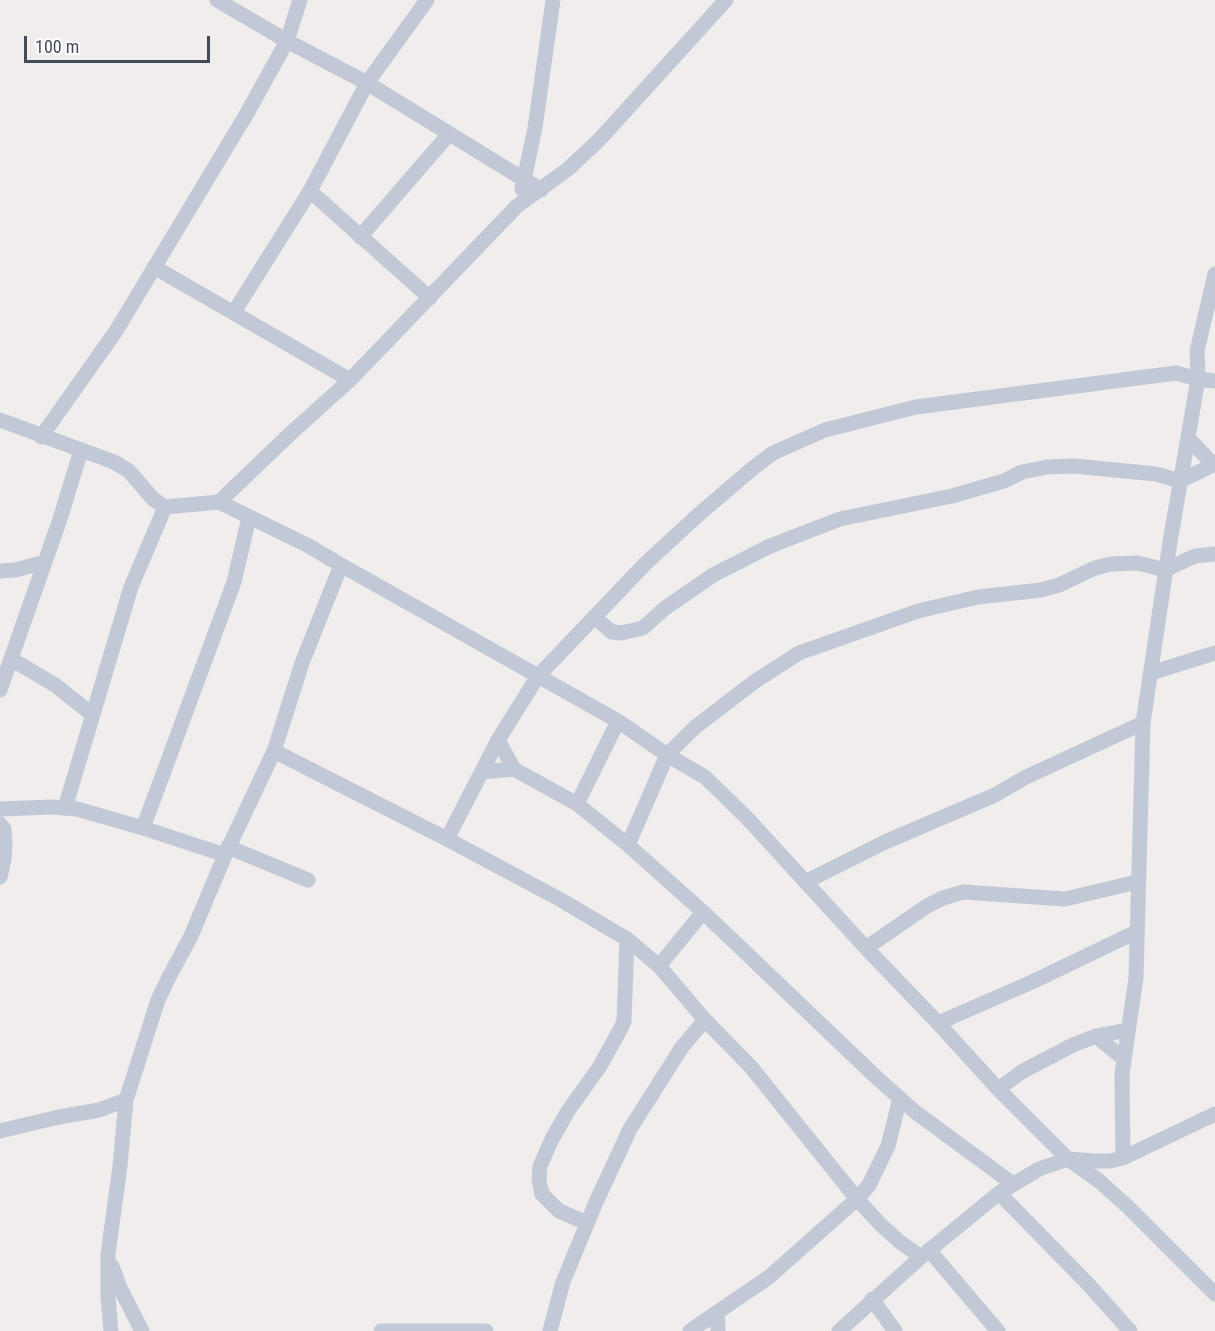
<!DOCTYPE html>
<style>
body{margin:0}
#map{position:relative;width:1215px;height:1331px;overflow:hidden;background:#f0edec;font-family:"Roboto Condensed",sans-serif}
canvas{display:block}
.scale{position:absolute;left:24px;top:36px;width:186px;height:27px;box-sizing:border-box;border:3px solid #434c5b;border-top:0;padding-left:8px;font-size:18px;line-height:21px;white-space:nowrap;color:#434c5b;-webkit-text-stroke:4px #fff;paint-order:stroke}
</style>
<div id="map">
<canvas width="1215" height="1331"></canvas>
<div class="scale">100 m</div>
</div>
<script>
const ctx = document.querySelector('canvas').getContext('2d');
ctx.lineJoin = 'round';
const toPath = rows => new Path2D(rows.map(r => 'M' + r).join(''));
function stroke(path, color, width, dash) { ctx.strokeStyle = color; ctx.lineWidth = width; ctx.lineCap = dash ? 'butt' : 'round'; ctx.setLineDash(dash || []); ctx.stroke(path); }
stroke(toPath([
 [217,0,287,41,367,83,541,190],
 [522,189,535,128,553,0],
 [310,191,430,298],
 [360,237,449,134],
 [154,267,350,380],
 [234,312,310,191,367,83,427,0],
 [0,420,114,462,129,471,153,499,165,507,219,502,290,434,350,380,517,206,568,169,599,140,726,0],
 [41,437,116,331,246,115,287,41,300,0],
 [1189,439,1213,464],
 [341,565,618,721,667,755,705,777,748,819,866,948,938,1023,998,1089,1068,1159,1098,1180,1127,1206,1215,1294],
 [0,571,15,570,45,562],
 [594,617,612,632,621,633,643,628,664,609,713,575,770,546,840,519,952,496,1004,481,1022,472,1047,467,1074,466,1156,474,1180,481,1215,464],
 [11,659,55,685,93,715],
 [1151,673,1215,653],
 [0,690,60,519,81,450],
 [274,751,447,839,561,900,627,939,659,966,705,1020,751,1067,857,1199,881,1225,900,1242,921,1257],
 [514,769,577,804,628,845,703,912,876,1077,914,1111,1013,1184],
 [483,772,514,769,498,740],
 [577,804,618,721],
 [65,808,131,587,165,507],
 [0,809,52,807,77,809,143,828,225,855],
 [0,824,4,829,5,842,4,860,0,877],
 [143,828,234,582,249,517],
 [447,839,498,740,538,676,646,563,697,516,753,468,773,453,825,430,916,407,1176,373,1198,379,1215,381],
 [628,845,667,755,694,728,754,682,799,653,918,611,978,597,1041,590,1059,585,1095,568,1111,564,1138,563,1165,570,1195,556,1215,554],
 [228,847,308,880],
 [805,882,885,842,995,795,1026,777,1143,723],
 [866,948,927,906,943,898,963,892,1065,899,1137,882],
 [659,966,703,912],
 [938,1023,1032,982,1136,932],
 [1096,1036,1124,1059],
 [998,1089,1023,1071,1073,1045,1096,1036,1128,1030],
 [0,1131,59,1117,99,1110,126,1100],
 [1123,1158,1122,1074,1136,978,1143,723,1170,542,1198,379,1197,351,1215,274],
 [999,1193,1089,1285,1130,1331],
 [587,1223,559,1211,542,1194,539,1180,540,1166,552,1139,568,1111,600,1066,621,1028,624,1021,627,939],
 [929,1250,998,1331],
 [112,1266,120,1288,142,1331],
 [872,1299,895,1331],
 [717,1312,718,1331],
 [111,1331,108,1297,108,1254,120,1166,126,1100,158,1000,169,977,191,936,225,855,274,751,302,663,341,565,309,546,219,502],
 [381,1331,486,1331],
 [550,1331,563,1282,596,1202,630,1129,682,1047,705,1020],
 [690,1331,769,1277,857,1199,869,1185,888,1146,900,1098],
 [839,1331,921,1257,999,1193,1039,1169,1068,1159,1095,1161,1110,1161,1123,1158,1215,1114]
]), '#c1c9d6', 15);
</script>
